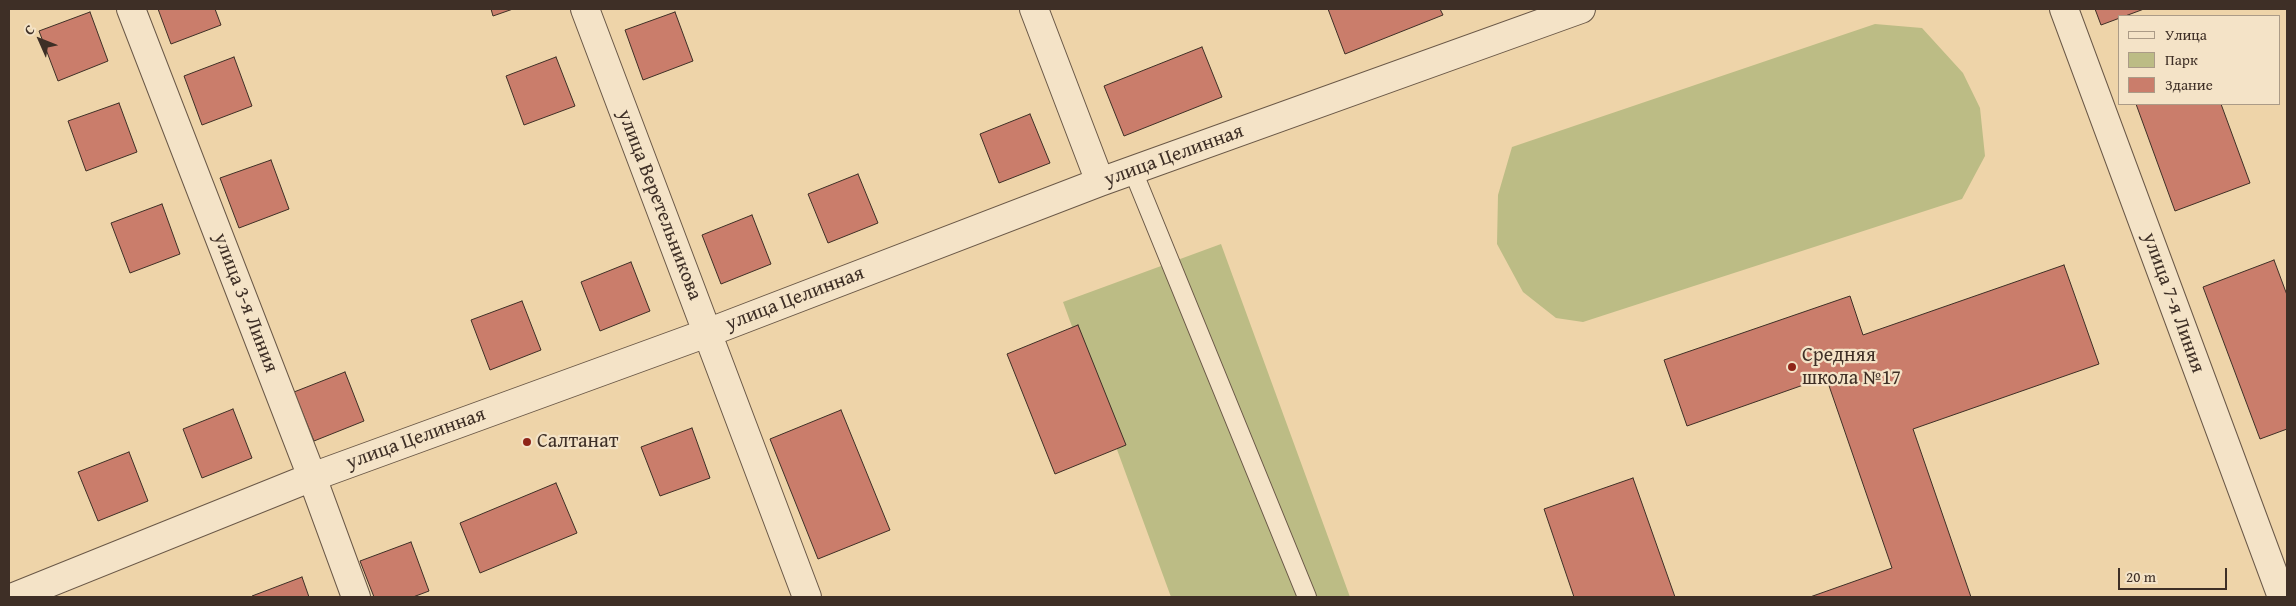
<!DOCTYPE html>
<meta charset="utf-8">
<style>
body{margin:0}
#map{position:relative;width:2296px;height:606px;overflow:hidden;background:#eed4a9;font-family:"Gentium Book Plus",serif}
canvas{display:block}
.frame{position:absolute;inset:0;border:10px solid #3e2f26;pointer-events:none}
.legend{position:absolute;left:2118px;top:15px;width:162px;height:90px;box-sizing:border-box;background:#f4e3c7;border:1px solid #ab9b87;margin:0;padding:6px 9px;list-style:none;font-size:15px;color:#3e2f26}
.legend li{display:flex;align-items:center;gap:10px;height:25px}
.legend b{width:25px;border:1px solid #ab9b87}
.north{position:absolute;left:15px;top:15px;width:50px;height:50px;-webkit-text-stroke:4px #f4e3c7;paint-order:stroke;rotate:314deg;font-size:14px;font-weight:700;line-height:20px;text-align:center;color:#3e2f26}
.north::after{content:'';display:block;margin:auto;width:18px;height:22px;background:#3e2f26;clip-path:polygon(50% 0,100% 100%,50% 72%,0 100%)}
.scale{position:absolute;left:2118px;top:568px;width:109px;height:22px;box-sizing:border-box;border:2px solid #3e2f26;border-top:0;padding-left:6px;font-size:15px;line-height:18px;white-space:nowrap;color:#3e2f26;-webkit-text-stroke:4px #f4e3c7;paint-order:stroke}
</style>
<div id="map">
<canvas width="2296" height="606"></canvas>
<div class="frame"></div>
<ul class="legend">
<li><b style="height:6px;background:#f4e3c7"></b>Улица</li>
<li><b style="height:14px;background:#bcbc85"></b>Парк</li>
<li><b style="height:14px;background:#ca7d6b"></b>Здание</li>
</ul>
<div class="north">С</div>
<div class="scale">20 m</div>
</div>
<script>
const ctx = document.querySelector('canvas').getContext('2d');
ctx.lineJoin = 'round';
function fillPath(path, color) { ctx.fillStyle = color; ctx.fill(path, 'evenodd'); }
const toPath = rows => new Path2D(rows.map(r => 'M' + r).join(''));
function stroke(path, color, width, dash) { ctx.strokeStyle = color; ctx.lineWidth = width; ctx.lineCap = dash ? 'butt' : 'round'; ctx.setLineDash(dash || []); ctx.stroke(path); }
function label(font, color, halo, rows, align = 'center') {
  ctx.font = font + ' "Gentium Book Plus",serif'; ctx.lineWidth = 4.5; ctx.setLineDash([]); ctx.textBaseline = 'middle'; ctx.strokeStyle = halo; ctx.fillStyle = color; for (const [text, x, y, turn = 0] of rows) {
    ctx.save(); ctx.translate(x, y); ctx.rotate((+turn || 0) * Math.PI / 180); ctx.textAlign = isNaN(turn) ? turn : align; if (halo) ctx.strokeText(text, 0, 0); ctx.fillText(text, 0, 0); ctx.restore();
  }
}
fillPath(toPath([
 [1875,24,1922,28,1963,73,1980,108,1985,156,1962,199,1583,322,1556,318,1523,292,1497,244,1498,195,1512,147],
 [1221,244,1350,597,1171,597,1063,302]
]), '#bcbc85');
const building = toPath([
 [158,9,215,9,221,25,171,44,158,9],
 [491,9,513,9,493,16,491,9],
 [1328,9,1440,9,1443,15,1345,54,1328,9],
 [2095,9,2144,9,2101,25,2095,9],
 [90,12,108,61,58,81,39,31,90,12],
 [675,12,693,61,643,80,625,30,675,12],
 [1202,47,1222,97,1124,136,1104,86,1202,47],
 [234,57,252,106,202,125,184,76,234,57],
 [556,57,575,106,524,125,506,76,556,57],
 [119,103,137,152,86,171,68,121,119,103],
 [2136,104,2221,104,2250,183,2175,211,2136,104],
 [1030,114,1050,163,999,183,980,134,1030,114],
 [271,160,289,209,239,228,220,178,271,160],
 [858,174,878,223,828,243,808,194,858,174],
 [162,204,180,254,130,273,111,223,162,204],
 [752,215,771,264,721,284,702,235,752,215],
 [2274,260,2287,295,2287,429,2260,439,2203,287,2274,260],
 [631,262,650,311,600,331,581,282,631,262],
 [2064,265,2099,364,1913,429,1971,597,1810,597,1892,568,1826,377,1687,426,1664,360,1850,296,1863,335,2064,265],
 [522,301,541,350,490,370,471,320,522,301],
 [1078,325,1126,445,1055,474,1007,354,1078,325],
 [345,372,364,421,314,441,294,392,345,372],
 [233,409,252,458,202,478,183,429,233,409],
 [841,410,890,530,818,559,770,439,841,410],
 [692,428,710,478,660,496,641,447,692,428],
 [129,452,148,501,98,521,78,472,129,452],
 [1633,478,1675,597,1574,597,1544,509,1633,478],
 [556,483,577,533,480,573,460,523,556,483],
 [411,542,429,591,413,597,374,597,360,561,411,542],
 [302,577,309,597,252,597,252,596,302,577]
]);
fillPath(building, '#ca7d6b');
stroke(building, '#3e2f26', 1);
const lane = toPath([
 [1133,171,1307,597]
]);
const street = toPath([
 [131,9,312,477,356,597],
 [585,9,807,597],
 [1034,9,1100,182],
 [2064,9,2282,597],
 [14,597,312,477,707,333,1100,182,1581,9]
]);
stroke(lane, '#6a5847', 20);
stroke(street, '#6a5847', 30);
stroke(lane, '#f4e3c7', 18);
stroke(street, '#f4e3c7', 28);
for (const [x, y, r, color] of [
 [1792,367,5,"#8f2418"],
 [527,442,5,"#8f2418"]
]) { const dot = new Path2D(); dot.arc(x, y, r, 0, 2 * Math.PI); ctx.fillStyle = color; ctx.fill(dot); stroke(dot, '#f4e3c7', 2); }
label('20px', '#3e2f26', '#f4e3c7', [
 ["улица Целинная",1174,156,-20],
 ["улица Веретельникова",659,205,69],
 ["улица Целинная",795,299,-21],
 ["улица 3-я Линия",245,303,69],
 ["улица 7-я Линия",2173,303,70],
 ["улица Целинная",416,439,-20]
]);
label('20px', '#3e2f26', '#f4e3c7', [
 ["Средняя",1802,356],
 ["школа №17",1802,379],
 ["Салтанат",537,442]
], 'left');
</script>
